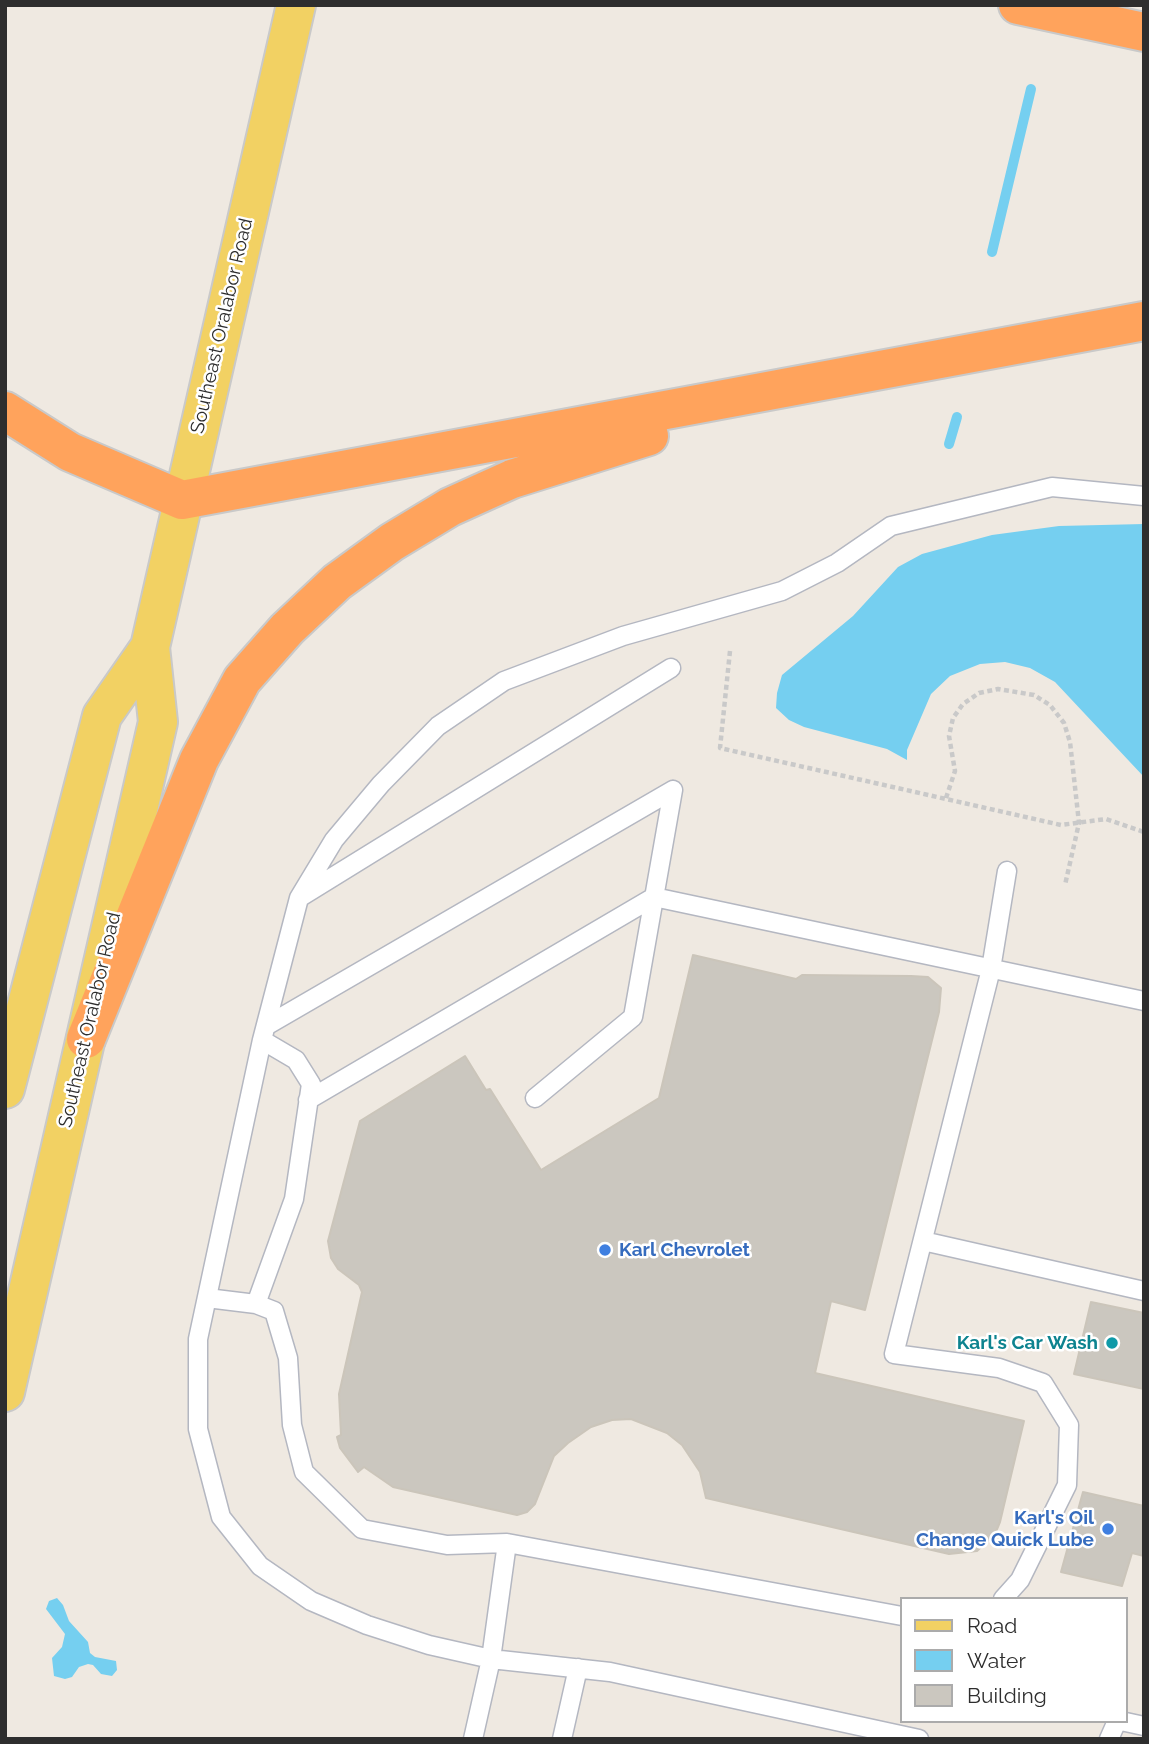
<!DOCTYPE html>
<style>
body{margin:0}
#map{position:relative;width:1149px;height:1744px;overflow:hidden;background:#efe9e1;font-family:Raleway,sans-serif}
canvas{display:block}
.frame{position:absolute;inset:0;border:7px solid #2e2e2e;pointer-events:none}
.legend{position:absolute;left:900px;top:1597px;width:228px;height:126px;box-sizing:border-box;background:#fff;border:2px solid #ababab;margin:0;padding:9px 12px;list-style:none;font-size:21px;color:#2e2e2e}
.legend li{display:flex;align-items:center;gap:14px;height:35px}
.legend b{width:35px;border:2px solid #ababab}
</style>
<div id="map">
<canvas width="1149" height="1744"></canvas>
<div class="frame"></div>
<ul class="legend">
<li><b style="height:9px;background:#f2d163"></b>Road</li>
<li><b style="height:19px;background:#75cff0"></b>Water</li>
<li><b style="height:19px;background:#cbc7bf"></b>Building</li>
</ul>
</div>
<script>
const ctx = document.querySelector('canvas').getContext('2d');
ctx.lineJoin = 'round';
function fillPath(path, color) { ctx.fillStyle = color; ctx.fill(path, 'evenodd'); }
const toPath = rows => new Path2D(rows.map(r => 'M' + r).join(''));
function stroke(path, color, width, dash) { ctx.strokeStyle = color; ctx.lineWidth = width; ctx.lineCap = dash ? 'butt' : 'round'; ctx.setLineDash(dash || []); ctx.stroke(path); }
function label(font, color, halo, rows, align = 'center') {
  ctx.font = font + ' Raleway,sans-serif'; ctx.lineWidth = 5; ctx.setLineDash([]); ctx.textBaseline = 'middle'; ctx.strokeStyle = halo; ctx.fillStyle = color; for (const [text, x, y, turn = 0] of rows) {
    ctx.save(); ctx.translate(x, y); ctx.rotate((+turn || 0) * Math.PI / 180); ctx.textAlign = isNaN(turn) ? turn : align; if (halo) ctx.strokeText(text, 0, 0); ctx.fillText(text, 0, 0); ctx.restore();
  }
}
fillPath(toPath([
 [1144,524,1144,777,1055,682,1030,668,1005,662,980,664,950,676,931,694,907,750,907,760,887,749,804,727,789,720,776,708,777,693,782,675,853,616,898,567,922,554,992,535,1059,526],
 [57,1598,63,1605,69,1621,88,1642,90,1653,95,1657,116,1661,117,1670,112,1676,101,1674,93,1665,88,1664,79,1667,72,1677,65,1679,54,1676,52,1658,62,1647,65,1634,46,1609,49,1601]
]), '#75cff0');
stroke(toPath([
 [992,252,1031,89],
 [949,444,957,417]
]), '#75cff0', 10);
const building = toPath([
 [693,955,796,979,802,975,911,976,928,977,941,988,939,1012,865,1310,831,1301,815,1373,1024,1421,1000,1522,995,1534,977,1551,949,1554,706,1498,700,1472,682,1445,667,1433,631,1419,612,1420,591,1427,568,1443,554,1456,535,1504,527,1512,517,1515,393,1487,364,1467,358,1472,340,1448,337,1437,341,1435,339,1394,362,1292,359,1285,338,1269,331,1258,328,1241,360,1121,465,1056,486,1090,490,1089,541,1170,659,1098,693,955],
 [1091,1302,1144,1313,1144,1389,1074,1374,1091,1302],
 [1083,1492,1144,1506,1144,1556,1132,1553,1122,1586,1061,1572,1083,1492]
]);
fillPath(building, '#cbc7bf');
stroke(building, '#cbc5ba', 2);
const service = toPath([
 [302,896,671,668],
 [266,1026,673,790],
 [535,1098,633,1017,673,790],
 [308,1100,654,897,1144,1001],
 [923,1241,1144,1291],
 [207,1298,256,1304,274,1311,288,1358,292,1425,304,1472,362,1529,447,1545,507,1543],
 [256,1304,294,1199,311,1084,296,1060,262,1040],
 [1003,1599,1020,1580,1067,1485,1069,1425,1043,1383,999,1368,894,1354,991,969,1007,871],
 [902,1616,507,1543,491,1659,610,1672,919,1739],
 [1121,1721,1144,1726],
 [473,1739,491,1659,429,1645,367,1625,311,1601,260,1566,221,1517,198,1429,198,1339,262,1040,299,898,334,840,381,784,438,726,504,681,623,636,782,591,837,563,891,526,1052,487,1144,496],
 [562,1739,578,1668],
 [1109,1739,1117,1721]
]);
const primary = toPath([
 [5,1089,102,716,150,647],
 [5,1392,158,722,150,647,296,5]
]);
const motorway = toPath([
 [1018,5,1144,32],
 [5,411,70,452,182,500,1144,321],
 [86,1039,199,760,242,680,287,629,337,582,392,542,450,507,512,479,649,436]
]);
stroke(service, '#b4b7c1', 21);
stroke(primary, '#c9c9c9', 42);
stroke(motorway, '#c9c9c9', 42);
stroke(toPath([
 [730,651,720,748,1061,825,1106,819,1144,832],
 [946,798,955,771,949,736,953,718,963,704,979,693,998,689,1034,695,1050,705,1064,723,1070,742,1079,823,1065,885]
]), '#c9c9c9', 4.5, [5, 3.5]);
stroke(service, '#fff', 18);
stroke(primary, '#f2d163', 38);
stroke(motorway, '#ffa35c', 38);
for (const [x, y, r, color] of [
 [605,1250,7,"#3f7fe0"],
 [1112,1343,7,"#0f9aa8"],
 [1108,1529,7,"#3f7fe0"]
]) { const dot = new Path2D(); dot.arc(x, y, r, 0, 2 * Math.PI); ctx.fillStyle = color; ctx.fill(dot); stroke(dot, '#fff', 2.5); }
label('19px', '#2e2e2e', '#fff', [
 ["Southeast Oralabor Road",222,326,-77],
 ["Southeast Oralabor Road",90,1020,-77]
]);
label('bold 19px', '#366cbe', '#fff', [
 ["Karl Chevrolet",619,1250],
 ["Karl's Oil",1094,1518,"right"],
 ["Change Quick Lube",1094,1540,"right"]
], 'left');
label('bold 19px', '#0d838f', '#fff', [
 ["Karl's Car Wash",1098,1343]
], 'right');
</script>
